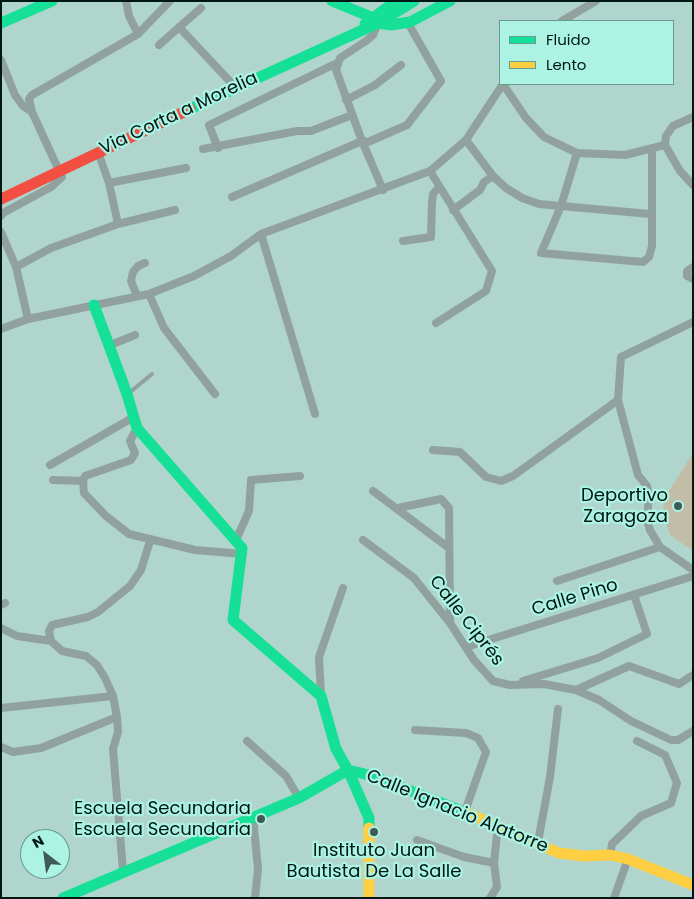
<!DOCTYPE html>
<meta charset="utf-8">
<style>
body{margin:0}
#map{position:relative;width:694px;height:899px;overflow:hidden;background:#afd5cd;font-family:Poppins,sans-serif}
canvas{display:block}
.frame{position:absolute;inset:0;border:2px solid #001814;pointer-events:none}
.legend{position:absolute;left:499px;top:20px;width:175px;height:65px;box-sizing:border-box;background:#acf3e4;border:1px solid #679b91;margin:0;padding:6px 9px;list-style:none;font-size:15px;color:#001814}
.legend li{display:flex;align-items:center;gap:10px;height:25px}
.legend b{width:25px;border:1px solid #679b91}
.north{position:absolute;left:20px;top:829px;width:50px;height:50px;box-sizing:border-box;background:#acf3e4;border:1px solid #679b91;border-radius:50%;rotate:330deg;font-size:14px;font-weight:700;line-height:20px;text-align:center;color:#001814}
.north::after{content:'';display:block;margin:auto;width:18px;height:22px;background:#3d5a55;clip-path:polygon(50% 0,100% 100%,50% 72%,0 100%)}
</style>
<div id="map">
<canvas width="694" height="899"></canvas>
<div class="frame"></div>
<ul class="legend">
<li><b style="height:6px;background:#16e098"></b>Fluido</li>
<li><b style="height:6px;background:#ffcf43"></b>Lento</li>
</ul>
<div class="north">N</div>
</div>
<script>
const ctx = document.querySelector('canvas').getContext('2d');
ctx.lineJoin = 'round';
function fillPath(path, color) { ctx.fillStyle = color; ctx.fill(path, 'evenodd'); }
const toPath = rows => new Path2D(rows.map(r => 'M' + r).join(''));
function stroke(path, color, width, dash) { ctx.strokeStyle = color; ctx.lineWidth = width; ctx.lineCap = dash ? 'butt' : 'round'; ctx.setLineDash(dash || []); ctx.stroke(path); }
function label(font, color, halo, rows, align = 'center') {
  ctx.font = font + ' Poppins,sans-serif'; ctx.lineWidth = 4.5; ctx.setLineDash([]); ctx.textBaseline = 'middle'; ctx.strokeStyle = halo; ctx.fillStyle = color; for (const [text, x, y, turn = 0] of rows) {
    ctx.save(); ctx.translate(x, y); ctx.rotate((+turn || 0) * Math.PI / 180); ctx.textAlign = isNaN(turn) ? turn : align; if (halo) ctx.strokeText(text, 0, 0); ctx.fillText(text, 0, 0); ctx.restore();
  }
}
fillPath(toPath([
 [693,453,693,551,670,535,663,512,664,499]
]), '#c2bda7');
stroke(toPath([
 [129,393,152,374]
]), '#91a29e', 4);
stroke(toPath([
 [126,1,129,16,138,34],
 [562,21,596,1],
 [378,23,373,35,366,41,340,58,336,70,362,141,383,190],
 [179,27,236,88],
 [159,45,201,8],
 [1,60,15,95,23,106,32,112,62,177,51,187,3,213,1,216],
 [503,84,526,118,544,137,577,153,625,155,665,145],
 [346,100,375,85,401,65],
 [32,112,29,99,32,95,138,34,170,1],
 [693,117,673,126,666,136,665,145,680,171,693,185],
 [466,140,493,176,506,188,522,198,539,204,650,214],
 [218,148,209,125,337,63],
 [203,149,297,131,311,131,352,115],
 [98,152,109,183,118,224],
 [577,153,561,206,541,253,643,262,649,257,652,246,652,149],
 [430,171,492,271,486,291,436,323],
 [109,183,186,168],
 [232,197,362,141,368,142,407,125,441,81,408,23],
 [453,210,480,190,484,182,493,176],
 [1,232,16,267,28,319],
 [261,234,315,414],
 [403,241,431,237,432,202,433,194,439,187],
 [16,267,51,248,118,224,175,210],
 [693,267,687,271,687,276,693,279],
 [149,294,164,328,215,394],
 [137,296,131,281,133,272,138,266,145,263],
 [693,322,621,357,618,400,638,475,647,486,649,495,647,520,650,530,660,547,693,570],
 [1,329,28,319,149,294,194,276,231,256,261,234,430,171,466,140,503,84],
 [108,346,135,335],
 [137,428,130,441,135,453,131,460,85,476,83,481,84,493,106,516,129,534,195,550,243,554],
 [433,450,460,452,486,477,501,481,513,476,618,400],
 [50,465,134,417],
 [53,480,83,481],
 [373,491,449,548],
 [398,508,441,499,449,508,450,623],
 [236,540,249,511,251,480,300,476],
 [363,540,414,578,450,623,474,660,493,681,510,685,544,684,576,690,599,700,631,721,671,740,678,740,693,731],
 [557,581,660,547],
 [1,605,5,603],
 [1,628,17,636,51,641,62,651,86,656,97,665,105,678,113,696,117,717,118,732,113,749,123,871],
 [51,641,49,631,52,625,88,617,98,612,130,586,141,570,150,541],
 [466,647,693,576],
 [523,681,598,658,647,634,634,595],
 [576,690,629,666,679,684,693,675],
 [321,696,319,657,343,588],
 [1,708,113,696],
 [415,730,466,733,478,738,486,752,464,814],
 [247,741,286,776,299,798],
 [1,747,13,752,41,748,117,717],
 [253,817,258,869,255,898],
 [417,840,464,857,494,863],
 [538,842,550,777,558,709],
 [610,855,612,844,641,816,671,803,677,783,665,755,637,741],
 [490,898,497,887,494,863,498,825],
 [614,898,628,859]
]), '#91a29e', 8);
stroke(toPath([
 [332,1,371,17,378,23,391,25,410,22,450,1],
 [1,23,52,1],
 [365,24,396,1],
 [190,109,378,23,414,1],
 [94,305,127,394,137,428,242,548,233,620,321,696,336,749,348,770,369,818,369,828],
 [63,898,299,798,348,770,373,776,467,813]
]), '#16e098', 11);
stroke(toPath([
 [467,813,559,853,584,856,610,855,628,859,693,885],
 [369,828,369,898]
]), '#ffcf43', 11);
stroke(toPath([
 [1,199,190,109]
]), '#f24e42', 11);
for (const [x, y, r, color] of [
 [678,506,5,"#3d5a55"],
 [261,819,5,"#3d5a55"],
 [374,832,5,"#3d5a55"]
]) { const dot = new Path2D(); dot.arc(x, y, r, 0, 2 * Math.PI); ctx.fillStyle = color; ctx.fill(dot); stroke(dot, '#acf3e4', 2); }
label('18px', '#001814', '#acf3e4', [
 ["Via Corta a Morelia",179,114,-25],
 ["Calle Pino",575,598,-17],
 ["Calle Ciprés",466,621,52],
 ["Calle Ignacio Alatorre",457,812,22]
]);
label('18px', '#001814', '#acf3e4', [
 ["Deportivo",668,496],
 ["Zaragoza",668,517],
 ["Escuela Secundaria",251,809],
 ["Escuela Secundaria",251,830],
 ["Instituto Juan",374,851,"center"],
 ["Bautista De La Salle",374,872,"center"]
], 'right');
</script>
